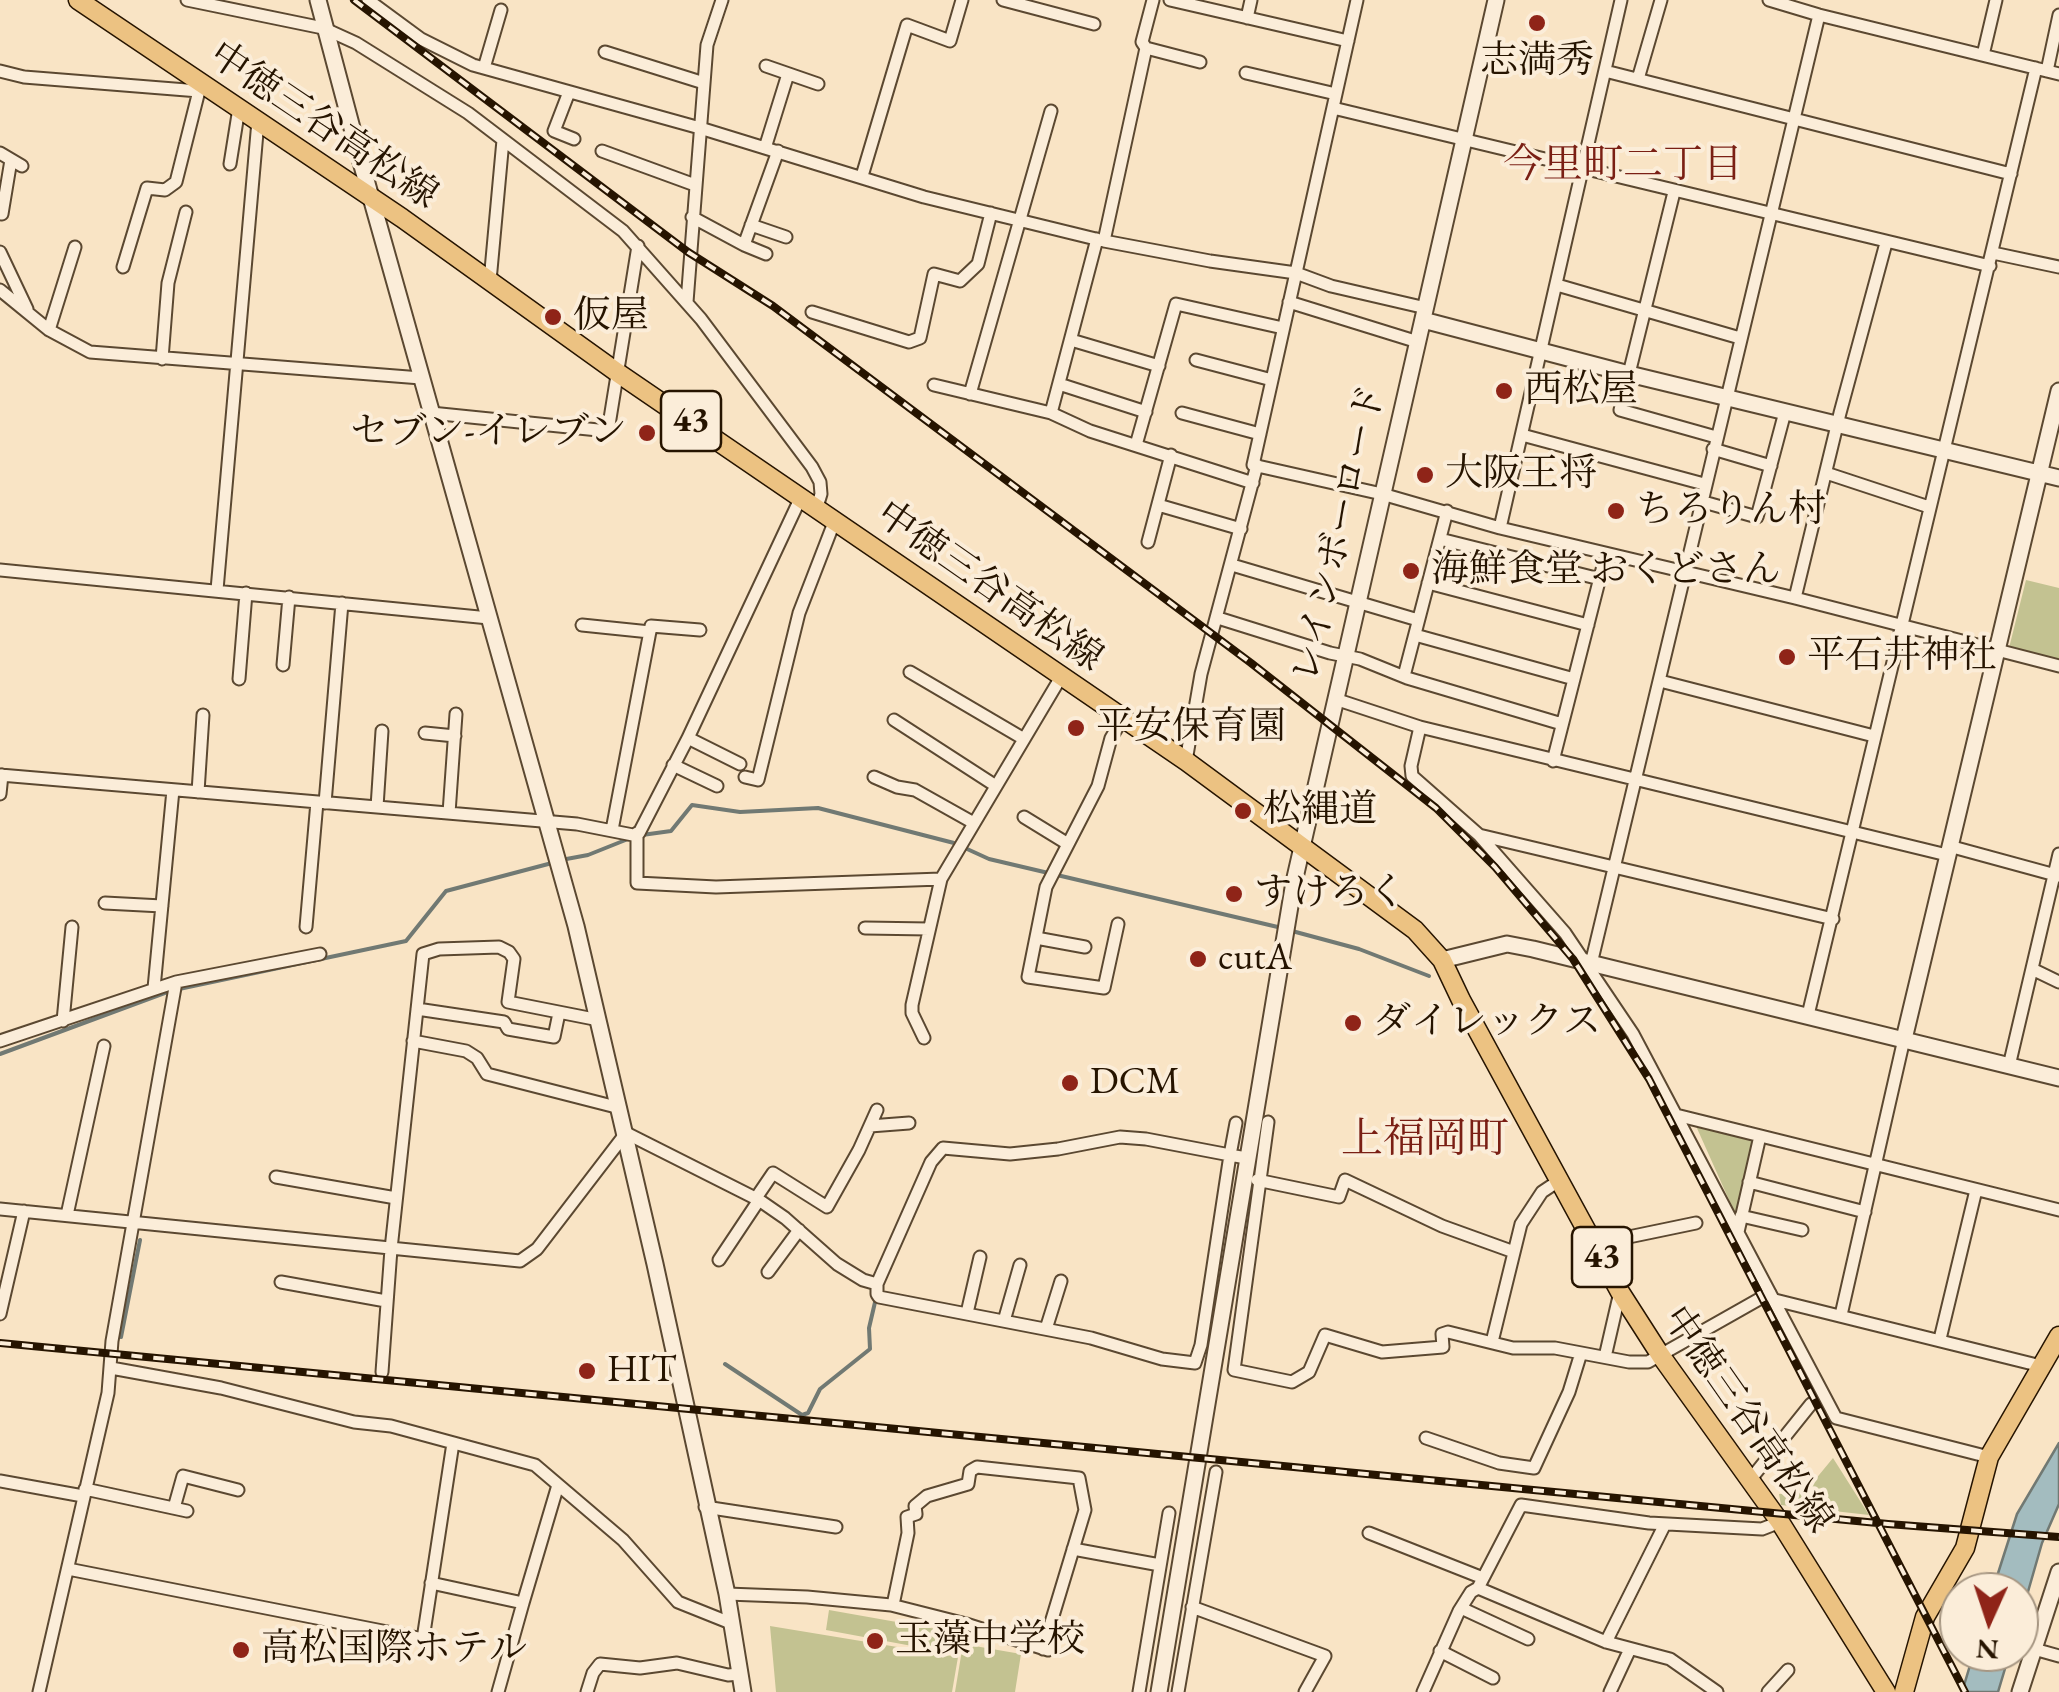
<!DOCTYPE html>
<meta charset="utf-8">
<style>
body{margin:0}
#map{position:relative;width:2059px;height:1692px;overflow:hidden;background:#f9e4c5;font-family:"EB Garamond",serif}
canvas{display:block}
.north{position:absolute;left:1939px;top:1572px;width:100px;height:100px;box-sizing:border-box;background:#fbedd9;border:2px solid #a69682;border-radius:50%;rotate:183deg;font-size:28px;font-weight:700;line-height:40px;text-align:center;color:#261400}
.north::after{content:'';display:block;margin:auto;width:35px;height:45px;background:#8f2418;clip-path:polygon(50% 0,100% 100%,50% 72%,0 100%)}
</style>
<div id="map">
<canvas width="2059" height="1692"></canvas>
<div class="north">N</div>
</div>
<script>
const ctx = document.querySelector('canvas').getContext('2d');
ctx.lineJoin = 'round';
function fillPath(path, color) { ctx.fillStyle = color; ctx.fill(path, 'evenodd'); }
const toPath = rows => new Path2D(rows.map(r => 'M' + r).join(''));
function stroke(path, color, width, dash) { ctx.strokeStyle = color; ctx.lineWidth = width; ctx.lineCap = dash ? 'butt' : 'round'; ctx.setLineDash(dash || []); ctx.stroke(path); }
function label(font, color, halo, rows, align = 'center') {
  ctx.font = font + ' "EB Garamond","Noto Serif JP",serif'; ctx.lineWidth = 8; ctx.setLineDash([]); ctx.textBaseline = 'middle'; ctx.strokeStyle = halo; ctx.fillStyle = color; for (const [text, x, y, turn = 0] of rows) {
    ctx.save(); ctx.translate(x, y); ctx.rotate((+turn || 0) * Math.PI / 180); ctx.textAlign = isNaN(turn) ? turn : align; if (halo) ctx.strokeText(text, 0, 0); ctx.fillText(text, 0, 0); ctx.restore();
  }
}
fillPath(toPath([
 [2026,580,2059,588,2059,660,2009,648],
 [1696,1126,1754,1140,1738,1212,1734,1211],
 [1833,1458,1869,1515,1781,1505,1779,1494,1805,1492],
 [829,1610,953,1632,950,1653,826,1630],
 [770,1626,958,1657,952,1692,776,1692],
 [963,1644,1021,1654,1015,1692,955,1692]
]), '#c3c291');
const water = toPath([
 [2059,1443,2059,1504,2042,1543,2019,1623,2019,1592,1992,1592,2017,1514,2059,1443],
 [1974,1652,2010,1652,1998,1692,1962,1692,1974,1652]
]);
fillPath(water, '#a3bcbf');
stroke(water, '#717973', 2.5);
stroke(toPath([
 [642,835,671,831,692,805,740,812,818,808,954,843,989,859,1282,928],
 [561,860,588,855,628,839],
 [1292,931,1359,949,1429,976],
 [179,989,406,941,446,891,552,863],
 [0,1054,170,991],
 [121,1337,140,1240],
 [725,1364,802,1415,808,1413,820,1389,870,1349,869,1328,876,1298]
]), '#717973', 4);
const minor = toPath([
 [187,0,323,28,356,43,468,113,623,231,701,319,812,467,820,482,821,494,817,507],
 [368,0,421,39,473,65,700,128,924,197,1104,241,1210,261,1296,273,1331,286,1426,308],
 [1003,0,1094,24],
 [1153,0,1142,42,1146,48,1200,62],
 [1170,0,1348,41],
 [1357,0,1253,465,1382,494,1500,528,1795,598,2059,666],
 [1769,0,1819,15,2059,74],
 [1247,18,1251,0],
 [605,52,704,83],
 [1983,55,1996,0],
 [766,66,818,84],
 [484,68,501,10],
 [0,71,24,77,199,91],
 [1605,71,2011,174],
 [2047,71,2059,15],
 [1246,73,1336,94],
 [1638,79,1661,0],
 [569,92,554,131,574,139],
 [1333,108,1990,266],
 [765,148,788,74],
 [602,151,695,185],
 [0,153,22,166],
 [230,164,239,108],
 [862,176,907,25,950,41,962,0],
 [1674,192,1620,410,1716,437],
 [2,214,11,160],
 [692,217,744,245,778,151],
 [751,225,786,237],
 [1104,241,1146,48],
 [744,245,766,254],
 [0,252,27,309],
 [1993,253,2059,267],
 [123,267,147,188,165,190,176,182,201,83],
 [490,281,503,140],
 [1557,285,1740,338],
 [0,290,49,330,90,352,421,378],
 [687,302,707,45,722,0],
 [1289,302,1418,342],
 [812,312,909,342,920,338,934,274,960,281,978,264,991,213],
 [49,330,75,247],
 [1071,340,1159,366],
 [162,359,168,283,186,212],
 [1196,360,1272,380],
 [1059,384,1146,412],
 [934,385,1051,413,1090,431,1253,483],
 [970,394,1051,111],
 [431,413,608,431,638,246],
 [1051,413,1097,239],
 [1182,413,1260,434],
 [1522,435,1704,484],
 [1136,445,1176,304,1283,328],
 [1713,449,1771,466],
 [1826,473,1929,507],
 [1700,501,1757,517,1785,412],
 [1158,505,1241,529],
 [1500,528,1621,0],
 [1440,539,1600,579],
 [1148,542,1171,455],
 [1232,565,1418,620],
 [0,570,489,618],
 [1428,583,1588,625],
 [217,590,258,121],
 [1795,598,1840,413,1886,243],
 [1218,618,1330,653,1360,659,1407,678,1562,724],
 [582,625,650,632],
 [1415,635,1574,679],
 [283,665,289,597],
 [910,672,1024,739],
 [1404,676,1447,511],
 [239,679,246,593],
 [1660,681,1874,736],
 [1335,699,1420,727,1947,855],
 [894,720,996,786],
 [1420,727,1411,766,1412,776,1479,835,1565,933,1633,1034,1836,1418,1989,1457],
 [425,733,455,736],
 [688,738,740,764],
 [1186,761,1201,674,1257,465],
 [1553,761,1606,554],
 [673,765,717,786],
 [0,775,577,824,633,835,639,833,688,738,801,497],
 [745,777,758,780,799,613,835,520],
 [874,777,897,787,915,790,972,822],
 [198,792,203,715],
 [0,794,2,775],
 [325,803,342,603],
 [377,807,382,731],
 [449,813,456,714],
 [1024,817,1068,844],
 [612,830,651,626,700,630],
 [637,833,637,883,716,887,941,879],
 [1479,835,1833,919],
 [1949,846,2059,876],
 [105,903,162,906],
 [1118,924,1104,988,1028,977,1046,887,1098,786,1111,738,1123,718],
 [306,927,317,802],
 [865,928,929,929],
 [1036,938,1085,947],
 [1591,964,1819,15],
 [2032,969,2059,982],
 [176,982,320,954],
 [154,988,173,790],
 [417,1009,504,1022,508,1029,554,1037,559,1013],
 [1808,1015,2036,68],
 [63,1021,72,927],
 [924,1038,912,1013,912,1005,941,879,1061,677],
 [0,1041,176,982,112,1341,108,1393,39,1692],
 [413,1041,466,1051,477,1058,487,1074,620,1108],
 [2009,1066,2059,854],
 [1676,1115,2059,1210],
 [1268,1122,1234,1370,1292,1382,1309,1372,1325,1335,1382,1352,1443,1347,1442,1334,1448,1332,1513,1348,1555,1348,1629,1362,1648,1362,1770,1293],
 [1236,1123,1230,1155,1201,1345,1195,1363,1162,1359,1091,1338,879,1297,877,1294,877,1284,931,1162,943,1148,1010,1154,1058,1149,1120,1137,1146,1139,1230,1155,1246,1158],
 [870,1126,909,1123],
 [276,1177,396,1198],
 [1257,1180,1339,1197,1345,1180,1442,1226,1514,1252],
 [1749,1182,1865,1212],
 [756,1198,773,1173,827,1207,859,1150,877,1110],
 [0,1209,520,1261,537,1249,626,1133,759,1200,785,1218,837,1264,863,1280,877,1284],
 [67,1215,104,1046],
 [1741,1216,1802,1230],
 [1738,1232,1760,1136],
 [1595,1244,1696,1223],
 [719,1260,759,1200],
 [768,1272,799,1230],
 [281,1282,386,1301],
 [1775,1300,2041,1366],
 [967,1313,980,1257],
 [0,1314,24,1211],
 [1841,1315,1904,1039],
 [1004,1321,1020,1265],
 [1046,1329,1061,1281],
 [1940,1339,1976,1190],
 [1492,1342,1521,1224,1542,1192,1560,1180],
 [1605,1357,1620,1292],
 [111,1368,221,1388,354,1422,391,1426,535,1465,623,1540,678,1602,733,1624],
 [382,1372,391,1249,423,954,439,949,499,947,509,952,514,959,508,1002,599,1020],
 [1426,1438,1499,1463,1534,1468,1569,1392,1581,1353],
 [1750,1480,1811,1404],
 [0,1481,83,1496],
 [85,1489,187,1511],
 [705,1507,836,1527],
 [174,1508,183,1476,238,1490],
 [1369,1533,1483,1578],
 [1073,1549,1160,1565],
 [68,1569,423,1639,453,1443],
 [431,1583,523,1603,498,1692],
 [1478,1588,1521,1505,1649,1523,1762,1529,1780,1522],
 [727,1594,807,1597,891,1605,966,1624,1048,1650],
 [523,1603,558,1485],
 [893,1605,908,1533,907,1517,916,1514,915,1506,927,1496,968,1484,970,1471,977,1467,1079,1478,1085,1510,1043,1649],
 [1192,1607,1325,1656,1305,1692],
 [1461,1608,1528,1639],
 [1606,1642,1665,1524],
 [2034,1649,2059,1656],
 [1440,1651,1493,1678],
 [587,1692,593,1673,600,1664,640,1668,677,1663,728,1675,740,1674],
 [1139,1692,1169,1513],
 [1178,1692,1216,1472],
 [1423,1692,1459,1611,1471,1592,1478,1588,1606,1642,1670,1659,1717,1692],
 [1610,1692,1630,1649],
 [1768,1692,1788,1670]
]);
const tertiary = toPath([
 [318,0,361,162,576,926,655,1264,727,1594,743,1692],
 [1423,320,1629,374,2059,478],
 [1442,960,1507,944,1533,949,2059,1078],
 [1904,1039,2059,391],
 [1159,1692,1294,882,1496,0],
 [2020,1692,2059,1572]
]);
const primary = toPath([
 [78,0,402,218,618,373,1186,761,1415,930,1442,960,1461,1000,1620,1292,1661,1356,1780,1522,1886,1692],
 [1904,1692,1925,1617,1965,1548,1989,1457,2059,1336]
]);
stroke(minor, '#5b4831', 15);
stroke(tertiary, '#5b4831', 19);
stroke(primary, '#261400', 21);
stroke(minor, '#fbedd9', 11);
stroke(tertiary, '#fbedd9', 15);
stroke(primary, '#ecc282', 18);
const rail = toPath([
 [354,0,688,252,773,306,1251,663,1436,808,1495,867,1573,959,1649,1079,1965,1692],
 [0,1343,1888,1524,2059,1537]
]);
stroke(rail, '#261400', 8);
stroke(rail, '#fbedd9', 4, [11]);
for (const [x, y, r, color] of [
 [1537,23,10,"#8f2418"],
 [553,317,10,"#8f2418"],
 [1504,391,10,"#8f2418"],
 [647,433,10,"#8f2418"],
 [1425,475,10,"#8f2418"],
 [1616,511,10,"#8f2418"],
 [1411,571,10,"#8f2418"],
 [1787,657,10,"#8f2418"],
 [1076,728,10,"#8f2418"],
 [1243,811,10,"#8f2418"],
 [1234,894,10,"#8f2418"],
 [1198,959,10,"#8f2418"],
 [1353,1023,10,"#8f2418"],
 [1070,1083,10,"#8f2418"],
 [587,1371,10,"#8f2418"],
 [875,1641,10,"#8f2418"],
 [241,1650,10,"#8f2418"]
]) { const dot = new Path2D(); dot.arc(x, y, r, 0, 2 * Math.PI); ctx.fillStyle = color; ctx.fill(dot); stroke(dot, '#fbedd9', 4); }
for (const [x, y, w] of [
 [691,421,60],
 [1602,1257,60]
]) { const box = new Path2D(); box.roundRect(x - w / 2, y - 30, w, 60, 8); ctx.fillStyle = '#fbedd9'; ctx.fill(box); stroke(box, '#261400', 2.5); }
label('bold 35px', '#261400', null, [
 ["43",691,421],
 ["43",1602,1257]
]);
label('38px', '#261400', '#fbedd9', [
 ["志満秀",1537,62,"center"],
 ["仮屋",573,317],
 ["西松屋",1524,391],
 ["セブン-イレブン",627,433,"right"],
 ["大阪王将",1445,475],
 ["ちろりん村",1636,511],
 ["海鮮食堂 おくどさん",1431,571],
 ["平石井神社",1807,657],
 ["平安保育園",1096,728],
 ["松縄道",1263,811],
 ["すけろく",1254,894],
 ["cutA",1218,959],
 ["ダイレックス",1373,1023],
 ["DCM",1090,1083],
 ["HIT",607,1371],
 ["玉藻中学校",895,1641],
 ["高松国際ホテル",261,1650]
], 'left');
label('38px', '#261400', '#fbedd9', [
 ["中徳三谷高松線",323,126,34],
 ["レインボーロード",1340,534,-77],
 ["中徳三谷高松線",989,587,35],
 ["中徳三谷高松線",1747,1420,55]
]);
label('40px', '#7a1f14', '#fbedd9', [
 ["今里町二丁目",1623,166]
]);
label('42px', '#7a1f14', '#fbedd9', [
 ["上福岡町",1425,1141]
]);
</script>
